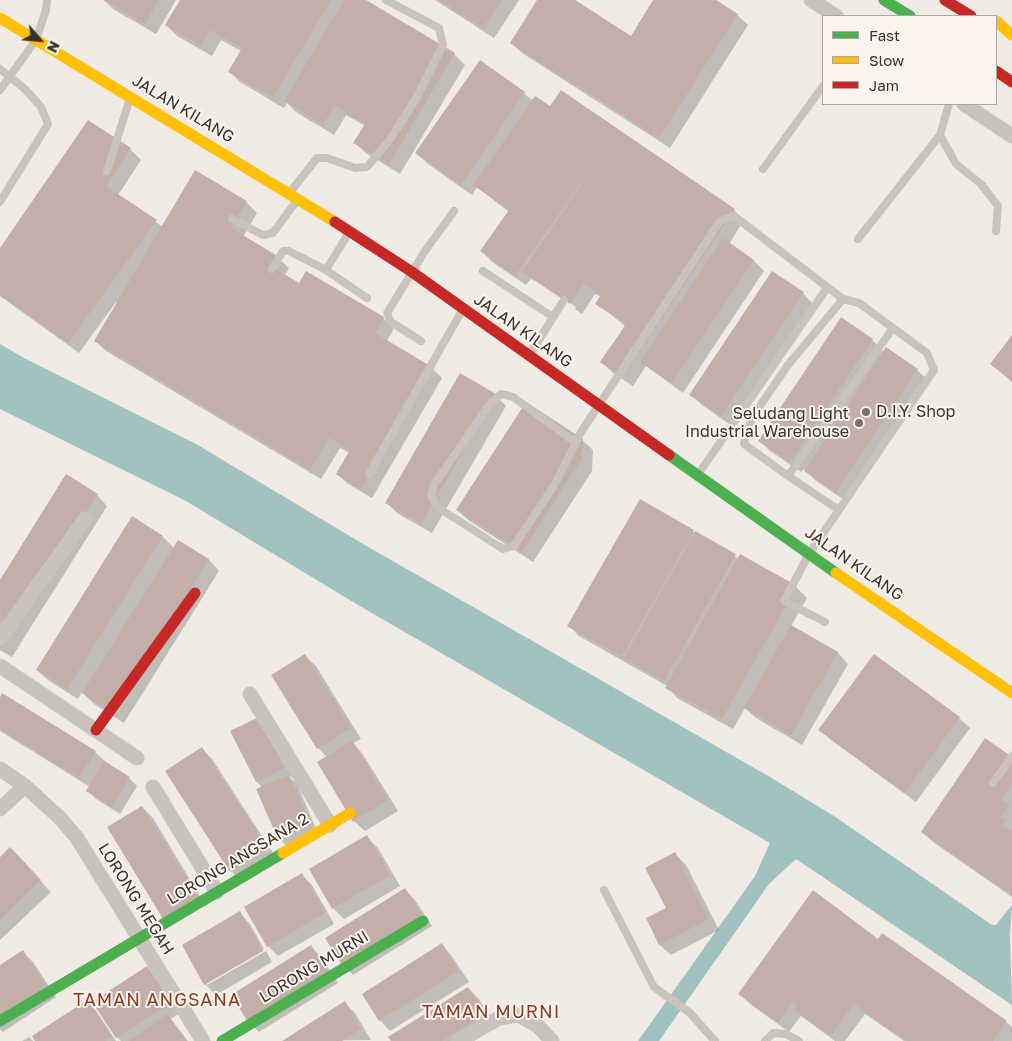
<!DOCTYPE html>
<style>
body{margin:0}
#map{position:relative;width:1012px;height:1041px;overflow:hidden;background:#f0ebe5;font-family:"Golos Text",sans-serif}
canvas{display:block}
.legend{position:absolute;left:822px;top:15px;width:175px;height:90px;box-sizing:border-box;background:#fbf5ee;border:1px solid #aea6a0;margin:0;padding:6px 9px;list-style:none;font-size:15px;color:#3b302b}
.legend li{display:flex;align-items:center;gap:10px;height:25px}
.legend b{width:25px;border:1px solid #aea6a0}
.north{position:absolute;left:15px;top:15px;width:50px;height:50px;-webkit-text-stroke:4px #fbf5ee;paint-order:stroke;rotate:117deg;font-size:14px;font-weight:700;line-height:20px;text-align:center;color:#3b302b}
.north::after{content:'';display:block;margin:auto;width:18px;height:22px;background:#3b302b;clip-path:polygon(50% 0,100% 100%,50% 72%,0 100%)}
</style>
<div id="map">
<canvas width="1012" height="1041"></canvas>
<ul class="legend">
<li><b style="height:6px;background:#4caf50"></b>Fast</li>
<li><b style="height:6px;background:#ffc107"></b>Slow</li>
<li><b style="height:6px;background:#c62828"></b>Jam</li>
</ul>
<div class="north">N</div>
</div>
<script>
const ctx = document.querySelector('canvas').getContext('2d');
ctx.lineJoin = 'round';
function fillPath(path, color) { ctx.fillStyle = color; ctx.fill(path, 'evenodd'); }
const toPath = rows => new Path2D(rows.map(r => 'M' + r).join(''));
function stroke(path, color, width, dash) { ctx.strokeStyle = color; ctx.lineWidth = width; ctx.lineCap = dash ? 'butt' : 'round'; ctx.setLineDash(dash || []); ctx.stroke(path); }
function label(font, color, halo, rows, align = 'center') {
  ctx.font = font + ' "Golos Text",sans-serif'; ctx.lineWidth = 4; ctx.setLineDash([]); ctx.textBaseline = 'middle'; ctx.strokeStyle = halo; ctx.fillStyle = color; for (const [text, x, y, turn = 0] of rows) {
    ctx.save(); ctx.translate(x, y); ctx.rotate((+turn || 0) * Math.PI / 180); ctx.textAlign = isNaN(turn) ? turn : align; if (halo) ctx.strokeText(text, 0, 0); ctx.fillText(text, 0, 0); ctx.restore();
  }
}
fillPath(toPath([
 [0,344,24,358,196,444,363,544,770,777,834,816,992,925,996,925,1012,905,1010,935,1012,1005,796,859,769,884,659,1041,638,1041,755,876,770,843,358,605,186,501,0,409]
]), '#a1c2c1');
fillPath(toPath([
 [104,0,176,0,156,34,113,9],
 [181,0,363,0,454,54,465,65,400,174,366,153,355,143,365,126,346,115,334,135,296,112,287,103,284,108,240,82,230,72,241,51,221,40,212,56,177,36,166,25],
 [435,0,519,0,494,38],
 [538,0,572,0,631,37,655,0,714,0,737,15,748,25,670,148,522,53,511,43],
 [524,93,533,101,550,108,734,210,744,220,729,244,754,261,764,271,683,393,646,366,633,386,613,373,602,362,626,327,597,303,601,297,595,294,582,314,531,279,526,285,492,262,482,251,509,212,477,187,472,195,428,164,417,153],
 [534,278,576,307,575,309,534,281],
 [89,121,130,149,141,160,118,195,163,227,246,202,257,213,243,237,278,258,289,268,284,276,299,285,383,318,394,328,387,341,432,368,442,378,372,498,348,484,337,474,350,453,340,448,321,479,106,351,95,341,117,303,116,302,79,353,0,296,0,250],
 [803,293,813,304,732,426,702,405,691,394],
 [1012,338,1012,382,991,364],
 [872,340,884,352,917,370,928,380,847,502,816,481,804,469,801,472,770,451,760,441],
 [495,395,506,406,432,533,397,513,387,503],
 [582,440,593,450,592,471,533,562,468,520,458,510],
 [67,476,97,495,107,506,12,657,0,650,0,582],
 [640,501,739,559,796,587,807,598,791,626,838,653,848,664,802,745,756,718,745,708,733,729,677,698,667,686,579,636,569,626],
 [132,518,163,537,174,548,179,542,209,560,219,571,124,723,94,704,82,692,78,699,48,680,37,670],
 [305,656,316,666,361,739,353,743,362,753,398,811,365,831,354,821,327,757,318,748],
 [0,699,95,752,106,762,129,778,137,786,120,814,96,799,88,791,90,787,0,731],
 [259,718,292,776,289,777,297,784,318,833,287,846,279,838,263,788,257,782],
 [959,718,970,728,916,802,831,740,820,730],
 [202,749,212,759,277,859,242,882,231,871],
 [1012,759,1012,897,933,842,922,832],
 [142,807,153,818,207,908,109,828],
 [367,837,378,848,400,886,344,919,333,908],
 [675,854,686,865,719,930,671,955,660,945,647,919,668,908],
 [0,858,21,860,51,892,0,940],
 [302,875,312,885,334,924,278,956,268,946],
 [405,889,415,900,432,926,353,975,343,965],
 [240,913,250,924,264,949,207,982,207,985,266,951,272,962,216,995,205,984],
 [878,941,1006,1022,1012,1027,1012,1041,904,1041,865,1014,845,1041,835,1041,801,1016,789,1032,750,1004,740,994],
 [442,945,452,956,469,982,390,1031,380,1020],
 [311,946,321,957,338,983,259,1032,249,1022],
 [22,951,33,962,56,997,3,1032,0,1029,0,966],
 [147,967,157,978,180,1013,171,1019,188,1041,121,1041,117,1037],
 [468,988,479,999,495,1025,469,1041,392,1041],
 [87,1001,97,1012,116,1041,37,1041],
 [345,1003,355,1013,371,1040,284,1041],
 [29,1037,33,1041,22,1041]
]), '#0003');
fillPath(toPath([
 [103,0,159,0,145,24],
 [180,0,331,0,273,98,228,72,242,48,210,30,201,46,165,25],
 [344,0,366,0,455,53,389,164,353,143,365,124,335,105,323,125,284,101],
 [439,0,502,0,483,28],
 [537,0,575,0,631,36,653,0,716,0,738,14,659,138,510,43],
 [480,60,525,92,461,185,415,153],
 [561,90,735,209,622,377,600,362,626,324,595,304,601,295,584,284,570,304,522,272,598,159,515,276,480,251,509,210,473,185,535,96,550,106],
 [88,120,131,148,106,186,157,220,68,343,0,295,0,248],
 [195,170,247,201,231,228,279,257,272,267,299,283,306,271,384,317,375,333,432,367,361,489,336,474,350,450,329,438,310,470,94,341],
 [723,238,754,260,672,383,640,362],
 [772,271,804,292,721,416,689,395],
 [841,317,873,339,790,462,758,441],
 [1012,335,1012,381,990,364],
 [886,347,918,369,836,492,804,471],
 [460,373,496,394,421,524,385,503],
 [526,402,583,439,581,460,522,552,456,510],
 [66,474,98,494,1,648,0,580],
 [640,499,694,530,622,657,567,626],
 [132,516,163,536,67,689,36,670],
 [695,531,736,554,664,681,624,658],
 [178,540,209,559,113,713,82,693],
 [740,554,797,586,722,719,665,688],
 [791,625,838,652,791,735,744,708],
 [305,654,351,728,317,749,271,675],
 [874,654,960,717,905,793,818,730],
 [2,693,96,751,79,778,0,729,0,697],
 [259,717,285,768,256,782,230,731],
 [985,738,1012,757,1012,784,1001,799,1009,805,1000,817,1005,820,1002,825,1010,831,1012,828,1012,895,921,832],
 [352,740,388,800,353,822,317,762],
 [202,747,267,848,230,872,165,771],
 [104,761,130,777,112,807,86,791],
 [289,775,311,825,278,839,256,789],
 [142,806,198,897,163,919,107,827],
 [367,835,390,875,332,909,309,869],
 [10,847,41,880,0,920,0,857],
 [675,852,709,919,659,945,646,918,666,908,645,868],
 [302,873,325,913,267,947,244,907],
 [405,888,422,915,342,965,325,938],
 [813,890,878,939,882,933,1007,1021,993,1041,907,1041,854,1004,831,1036,794,1010,797,1006,792,1003,778,1023,738,994],
 [240,911,263,951,204,985,182,945],
 [442,943,459,971,379,1021,362,994],
 [311,945,328,972,248,1022,231,995],
 [23,950,46,986,0,1017,0,965],
 [147,966,171,1002,116,1038,92,1002],
 [468,987,485,1014,442,1041,391,1041,388,1037],
 [87,1000,111,1036,104,1041,35,1041,32,1036],
 [345,1001,361,1029,342,1041,282,1041],
 [167,1014,186,1041,128,1041]
]), '#c3afa7');
stroke(toPath([
 [0,69,25,89,41,107,48,124,0,202],
 [0,90,36,40,46,10,47,0],
 [949,104,940,135,956,164,981,184,998,206,996,231],
 [763,169,823,86],
 [107,171,130,98],
 [291,191,317,158,327,158,355,168,367,167,391,138,417,97,443,45,439,28,386,0],
 [232,219,263,235,273,233,297,200],
 [858,239,940,135],
 [272,269,283,251,289,251,326,270,348,234],
 [326,270,367,298],
 [483,271,553,317],
 [843,299,788,365,753,416,747,430,744,444,788,476,893,328],
 [421,341,391,322,387,313,425,251,454,211],
 [530,354,564,300],
 [575,442,513,397,501,394,489,405,434,485,431,496,437,507,503,549,514,546,555,484,581,432,720,221,734,216,843,299,859,303,927,353,934,370,809,554,784,601,825,622],
 [699,473,827,288],
 [369,474,463,309],
 [788,476,839,510],
 [993,783,1012,756],
 [604,890,654,987,690,1013,715,1041],
 [765,1041,773,1033,786,1034,799,1041]
]), '#c9c3be', 8);
stroke(toPath([
 [811,0,836,16],
 [964,104,1012,136],
 [0,638,85,519],
 [0,666,137,758],
 [250,694,330,825],
 [0,769,25,786,61,819,77,838,203,1041],
 [153,787,217,892],
 [0,809,25,786],
 [459,1041,499,1018,518,1015,538,1026,552,1041]
]), '#c9c3be', 15);
stroke(toPath([
 [884,0,910,16],
 [669,455,836,573],
 [0,1021,283,853],
 [222,1041,423,921]
]), '#4caf50', 11);
stroke(toPath([
 [0,18,335,222],
 [996,21,1012,35],
 [836,573,1012,693],
 [283,853,350,813]
]), '#ffc107', 11);
stroke(toPath([
 [945,0,971,16],
 [996,71,1012,82],
 [335,222,412,272,669,455],
 [96,730,195,593]
]), '#c62828', 11);
for (const [x, y, r, color] of [
 [866,412,5,"#7a716c"],
 [859,423,5,"#7a716c"]
]) { const dot = new Path2D(); dot.arc(x, y, r, 0, 2 * Math.PI); ctx.fillStyle = color; ctx.fill(dot); stroke(dot, '#fbf5ee', 2); }
label('16px', '#3b302b', '#fbf5ee', [
 ["JALAN KILANG",183,109,31],
 ["JALAN KILANG",523,331,35],
 ["JALAN KILANG",854,564,35],
 ["LORONG ANGSANA 2",238,859,-31],
 ["LORONG MEGAH",136,899,58],
 ["LORONG MURNI",314,967,-31]
]);
label('16px', '#3b302b', '#fbf5ee', [
 ["D.I.Y. Shop",876,412],
 ["Seludang Light",849,414,"right"],
 ["Industrial Warehouse",849,432,"right"]
], 'left');
ctx.letterSpacing = '1px';
label('18px', '#8c3b22', '#fbf5ee', [
 ["TAMAN ANGSANA",157,1000],
 ["TAMAN MURNI",491,1012]
]);
ctx.letterSpacing = '0px';
</script>
